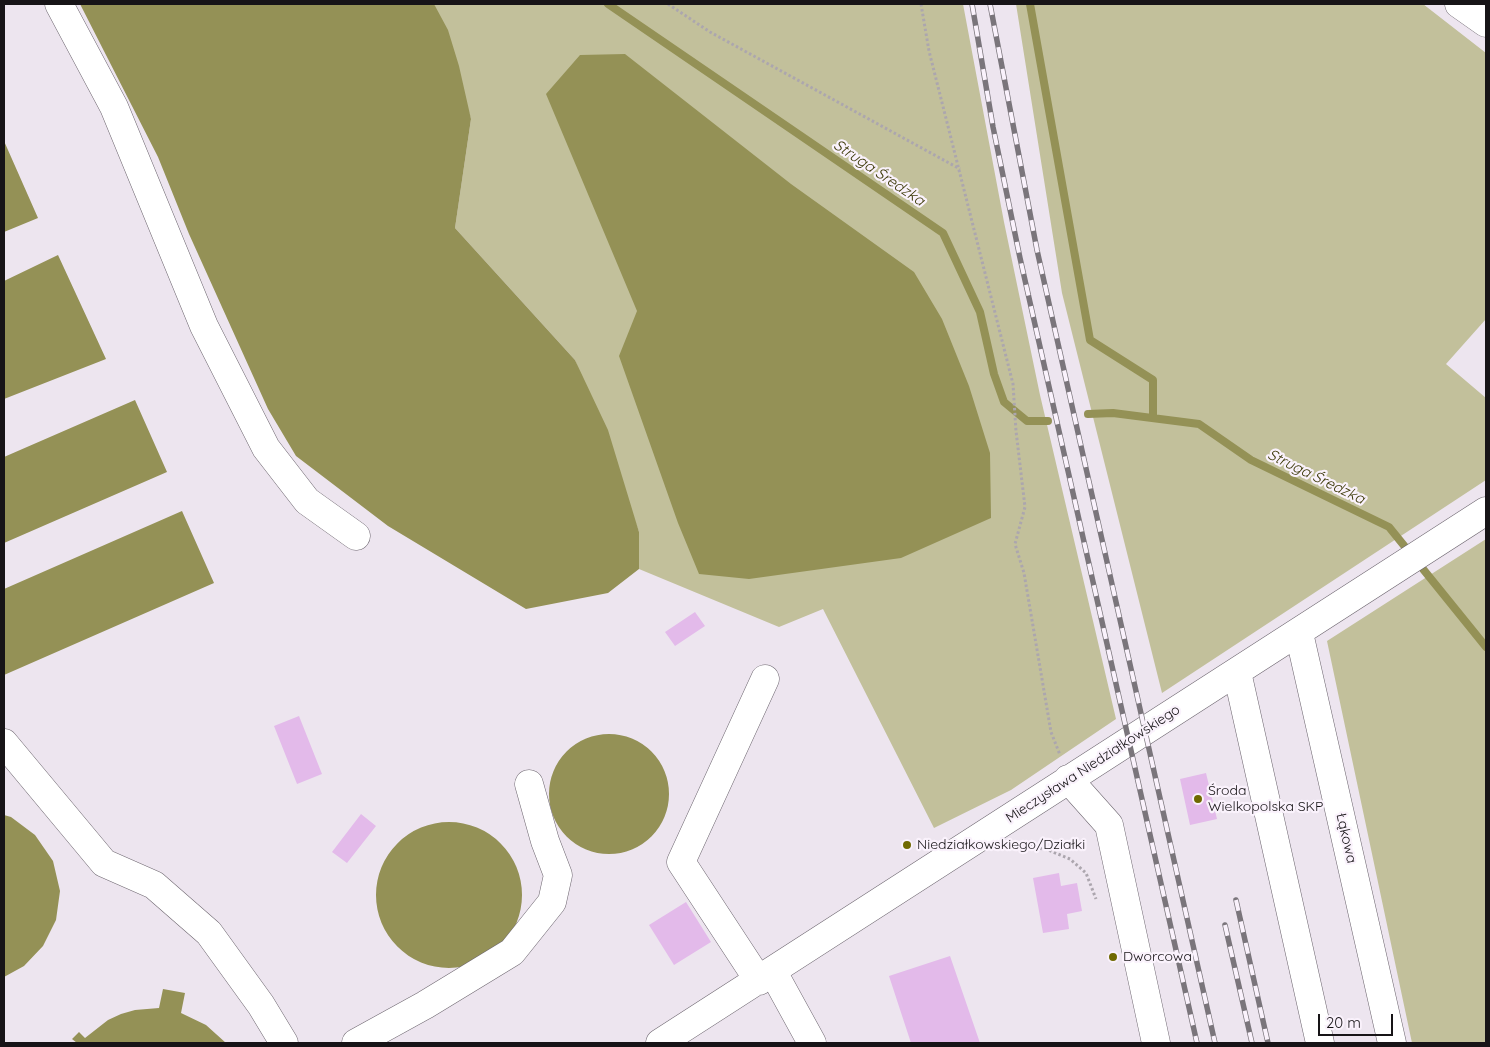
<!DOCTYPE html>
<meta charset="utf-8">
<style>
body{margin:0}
#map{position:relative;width:1490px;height:1047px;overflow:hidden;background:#ede5ef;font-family:Quicksand,sans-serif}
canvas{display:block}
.frame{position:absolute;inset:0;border:5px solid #171417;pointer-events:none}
.scale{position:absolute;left:1318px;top:1014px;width:75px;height:22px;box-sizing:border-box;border:2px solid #171417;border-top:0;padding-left:6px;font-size:15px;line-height:18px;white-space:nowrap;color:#171417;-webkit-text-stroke:4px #faf2fc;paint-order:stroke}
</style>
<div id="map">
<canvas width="1490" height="1047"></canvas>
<div class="frame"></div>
<div class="scale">20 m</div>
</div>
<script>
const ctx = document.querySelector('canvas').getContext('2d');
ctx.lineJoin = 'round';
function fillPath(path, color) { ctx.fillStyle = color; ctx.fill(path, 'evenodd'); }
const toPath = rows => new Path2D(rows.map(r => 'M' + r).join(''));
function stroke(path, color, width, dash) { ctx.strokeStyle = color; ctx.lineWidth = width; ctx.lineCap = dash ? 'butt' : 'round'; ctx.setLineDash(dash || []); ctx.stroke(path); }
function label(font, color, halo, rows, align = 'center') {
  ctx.font = font + ' Quicksand,sans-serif'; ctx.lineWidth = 4.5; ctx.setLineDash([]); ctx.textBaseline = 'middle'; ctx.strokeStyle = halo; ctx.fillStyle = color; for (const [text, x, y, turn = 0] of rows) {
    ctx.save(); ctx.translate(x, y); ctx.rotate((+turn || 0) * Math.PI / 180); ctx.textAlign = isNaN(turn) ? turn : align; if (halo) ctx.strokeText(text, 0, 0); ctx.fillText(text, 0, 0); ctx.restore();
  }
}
fillPath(toPath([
 [434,4,963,4,1004,222,1040,395,1116,719,1011,790,934,828,823,609,779,627,639,569,639,532,575,360,455,228,471,119],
 [1016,4,1423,4,1486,53,1486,319,1446,364,1486,398,1486,480,1162,693,1062,293],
 [1486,539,1486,1043,1412,1043,1327,641]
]), '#c2c09b');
fillPath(toPath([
 [80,4,434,4,448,30,459,66,471,119,455,228,575,360,608,430,639,532,639,569,608,593,526,609,388,526,296,456,268,409,189,234,158,157],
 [625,54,791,184,914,272,942,319,969,386,990,453,991,518,901,558,749,579,699,574,678,523,619,356,637,311,546,94,580,55],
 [4,141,38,218,4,232],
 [58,255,106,359,4,399,4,281],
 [135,400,167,472,4,543,4,457],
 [182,511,214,583,4,675,4,589],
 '549 794a60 60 0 1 1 120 0a60 60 0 1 1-120 0Z',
 [4,815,11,817,35,835,53,861,60,891,56,920,43,946,24,966,4,977],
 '376 895a73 73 0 1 1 146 0a73 73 0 1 1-146 0Z',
 [163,989,185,993,181,1013,206,1025,226,1043,77,1043,72,1039,79,1032,85,1038,108,1020,121,1014,135,1010,159,1008]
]), '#949156');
stroke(toPath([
 [608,4,943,233,980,312,994,374,1004,402,1027,421,1048,421],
 [1030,4,1090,340,1153,380,1153,418],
 [1088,414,1113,413,1199,424,1251,460,1389,527,1486,647]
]), '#949156', 8);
fillPath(toPath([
 [695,612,705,626,675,646,665,632],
 [299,716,322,774,297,784,274,726],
 [1206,773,1217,819,1190,825,1180,779],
 [361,814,376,826,347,863,332,852],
 [1059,873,1061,886,1077,883,1082,911,1067,914,1069,929,1043,933,1033,878],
 [686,902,711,942,674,965,649,925],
 [950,956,980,1043,911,1043,889,976]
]), '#e3baea');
const minor = toPath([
 [59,4,114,107,204,326,266,448,307,501,356,536],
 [1459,4,1486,23],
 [1299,633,1392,1043],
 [1237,672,1320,1043],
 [4,743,104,863,154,885,209,933,261,1005,284,1043],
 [1068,779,1109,825,1156,1043],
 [773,972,812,1043],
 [759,981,681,862,765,679],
 [356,1043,425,1005,512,952,552,902,558,875,545,841,529,784],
 [660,1043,1486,511]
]);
stroke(minor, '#6e6770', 29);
stroke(toPath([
 [668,4,710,32,960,169],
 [921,4,929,51,1013,384,1016,431,1025,507,1015,544,1024,573,1051,732,1060,755],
 [1015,847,1023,845,1048,850,1070,859,1086,873,1096,899]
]), '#aca6ae', 3, [2.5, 2.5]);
stroke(minor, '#fff', 28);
const rail = toPath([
 [972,4,993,127,1020,258,1197,1043],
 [990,4,1037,250,1215,1043],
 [1236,900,1268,1043],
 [1225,925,1252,1043]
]);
stroke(rail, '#7a757b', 5.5);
stroke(rail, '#faf2fc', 4, [11]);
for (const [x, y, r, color] of [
 [1198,799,5,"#6f6901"],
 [907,845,5,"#6f6901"],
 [1113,957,5,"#6f6901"]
]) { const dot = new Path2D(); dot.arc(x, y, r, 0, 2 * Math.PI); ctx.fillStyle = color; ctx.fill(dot); stroke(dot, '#faf2fc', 2); }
label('14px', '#171417', '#faf2fc', [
 ["Mieczysława Niedziałkowskiego",1093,764,-33],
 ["Łąkowa",1346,838,77]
]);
label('14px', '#171417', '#faf2fc', [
 ["Środa",1208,791],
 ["Wielkopolska SKP",1208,807],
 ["Niedziałkowskiego/Działki",917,845],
 ["Dworcowa",1123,957]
], 'left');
label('italic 15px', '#3d3a09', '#faf2fc', [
 ["Struga Średzka",879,173,34],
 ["Struga Średzka",1316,477,26]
]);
</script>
